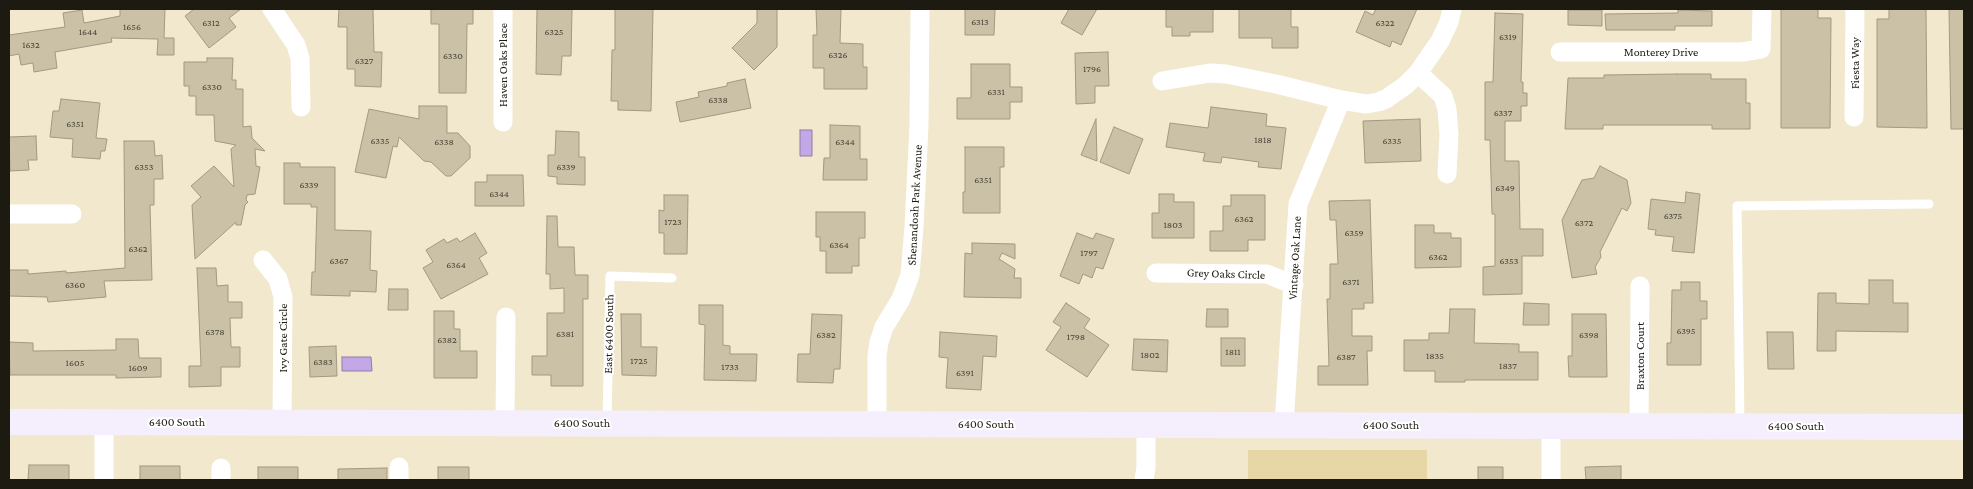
<!DOCTYPE html>
<style>
body{margin:0}
#map{position:relative;width:1973px;height:489px;overflow:hidden;background:#f1e8cd;font-family:"Crimson Pro",serif}
canvas{display:block}
.frame{position:absolute;inset:0;border:10px solid #1d1a11;pointer-events:none}
</style>
<div id="map">
<canvas width="1973" height="489"></canvas>
<div class="frame"></div>
</div>
<script>
const ctx = document.querySelector('canvas').getContext('2d');
ctx.lineJoin = 'round';
function fillPath(path, color) { ctx.fillStyle = color; ctx.fill(path, 'evenodd'); }
const toPath = rows => new Path2D(rows.map(r => 'M' + r).join(''));
function stroke(path, color, width, dash) { ctx.strokeStyle = color; ctx.lineWidth = width; ctx.lineCap = dash ? 'butt' : 'round'; ctx.setLineDash(dash || []); ctx.stroke(path); }
function label(font, color, halo, rows, align = 'center') {
  ctx.font = font + ' "Crimson Pro",serif'; ctx.lineWidth = 4; ctx.setLineDash([]); ctx.textBaseline = 'middle'; ctx.strokeStyle = halo; ctx.fillStyle = color; for (const [text, x, y, turn = 0] of rows) {
    ctx.save(); ctx.translate(x, y); ctx.rotate((+turn || 0) * Math.PI / 180); ctx.textAlign = isNaN(turn) ? turn : align; if (halo) ctx.strokeText(text, 0, 0); ctx.fillText(text, 0, 0); ctx.restore();
  }
}
fillPath(toPath([
 [1248,450,1427,450,1427,480,1248,480]
]), '#e7d7a6');
const water = toPath([
 [800,130,812,130,812,156,800,156,800,130],
 [342,357,371,357,372,371,342,371,342,357]
]);
fillPath(water, '#c3a7e6');
stroke(water, '#917da6', 1);
const building = toPath([
 [120,9,165,9,164,38,174,38,174,55,157,55,158,39,111,38,112,42,55,52,57,68,34,72,33,63,21,65,19,54,9,56,9,35,65,27,63,13,82,10,84,23,120,16,120,9],
 [194,9,241,9,229,18,236,27,209,48,185,16,194,9],
 [339,9,373,9,374,52,382,52,381,87,355,86,355,69,347,69,347,27,338,27,339,9],
 [437,9,473,9,473,24,467,24,466,93,439,93,439,24,431,24,431,10,437,9],
 [537,9,572,9,571,56,562,56,561,75,536,74,537,9],
 [615,9,653,9,651,111,618,110,618,101,611,101,612,50,615,50,615,9],
 [757,9,777,9,777,47,754,70,732,48,757,23,757,9],
 [816,9,841,9,840,43,863,44,863,67,867,67,867,89,824,89,824,68,813,68,813,35,817,35,816,9],
 [965,9,995,9,994,35,965,35,965,9],
 [1069,9,1097,9,1082,35,1061,23,1069,9],
 [1166,9,1213,9,1213,32,1190,32,1190,36,1172,36,1172,27,1166,27,1166,9],
 [1239,9,1291,9,1291,27,1298,27,1298,48,1272,48,1272,38,1239,38,1239,9],
 [1376,9,1417,9,1401,45,1392,41,1390,47,1356,32,1365,11,1373,15,1376,9],
 [1781,9,1818,9,1818,18,1831,18,1830,128,1781,128,1781,9],
 [1889,9,1926,9,1927,128,1877,127,1877,19,1889,19,1889,9],
 [1949,9,1964,9,1964,129,1951,129,1949,9],
 [1568,10,1602,10,1602,26,1568,25,1568,10],
 [1678,10,1712,11,1712,26,1675,26,1675,30,1606,30,1605,14,1678,13,1678,10],
 [1495,13,1523,14,1521,82,1523,82,1523,93,1527,93,1527,106,1521,106,1521,121,1505,121,1505,161,1519,161,1520,229,1543,229,1543,256,1522,256,1522,294,1483,295,1483,267,1495,266,1495,214,1492,214,1490,140,1485,140,1485,82,1493,82,1495,13],
 [1108,52,1109,86,1095,86,1095,103,1076,104,1075,53,1108,52],
 [207,58,233,58,232,80,236,80,236,89,243,89,243,127,251,126,252,138,265,151,255,149,256,166,260,167,255,194,247,195,246,200,248,202,245,205,241,225,236,225,236,222,195,259,192,205,201,197,191,186,214,166,234,187,231,149,236,145,215,141,214,115,196,115,196,96,189,96,189,86,184,86,184,62,207,62,207,58],
 [971,64,1010,64,1010,87,1022,87,1022,102,1010,102,1010,119,957,119,957,98,971,98,971,64],
 [1677,74,1711,74,1711,79,1746,79,1746,103,1750,103,1750,129,1712,129,1712,125,1603,125,1603,129,1565,129,1568,78,1604,78,1604,75,1677,74],
 [745,79,751,108,680,122,676,102,699,97,698,92,727,86,727,83,745,79],
 [61,99,100,103,96,138,107,139,105,151,101,151,100,159,72,157,73,139,50,137,53,111,59,111,61,99],
 [419,106,447,106,447,133,458,133,470,146,470,158,451,176,446,176,431,162,424,161,399,137,397,147,393,146,386,178,355,172,369,109,419,119,419,106],
 [1211,107,1267,114,1266,126,1286,128,1281,169,1258,167,1259,162,1222,157,1221,163,1203,161,1205,153,1166,147,1170,123,1208,128,1211,107],
 [1096,119,1097,161,1081,155,1096,119],
 [1420,119,1421,161,1365,163,1363,121,1420,119],
 [830,125,860,126,860,159,867,159,867,180,823,180,824,158,830,158,830,125],
 [1114,127,1143,139,1129,174,1100,162,1114,127],
 [556,131,579,132,579,157,585,157,585,185,557,184,557,177,548,176,548,155,555,155,556,131],
 [36,136,37,160,28,160,29,170,10,171,9,137,36,136],
 [124,141,154,141,155,156,162,155,163,179,154,179,154,205,150,205,152,280,104,281,106,297,48,302,47,297,9,296,9,270,28,270,28,274,66,271,66,273,125,268,124,141],
 [965,147,1004,147,1004,167,1000,167,1000,213,963,213,963,192,965,192,965,147],
 [284,163,300,163,300,167,335,167,335,230,371,231,370,270,377,271,376,292,350,291,350,296,311,295,312,272,315,272,317,207,311,207,311,204,284,204,284,163],
 [1600,166,1627,180,1631,203,1627,211,1622,208,1600,252,1601,257,1595,267,1597,274,1572,278,1562,220,1582,180,1594,178,1600,166],
 [487,175,523,175,524,206,475,206,475,182,487,182,487,175],
 [1686,192,1700,194,1694,253,1672,251,1674,237,1655,235,1656,230,1648,229,1651,199,1685,203,1686,192],
 [1159,194,1174,194,1174,202,1194,202,1194,238,1152,238,1152,213,1159,213,1159,194],
 [664,195,688,195,687,254,664,254,664,233,659,233,659,210,664,211,664,195],
 [1231,195,1265,195,1265,240,1248,240,1248,251,1210,251,1210,231,1223,231,1223,206,1231,206,1231,195],
 [1370,200,1373,303,1364,303,1364,309,1352,309,1352,336,1372,336,1372,351,1367,351,1368,385,1318,385,1318,366,1329,366,1327,299,1330,299,1330,264,1338,264,1336,220,1330,220,1329,201,1370,200],
 [816,212,865,212,865,238,859,238,859,266,852,266,852,273,826,273,826,251,820,251,820,237,816,237,816,212],
 [547,216,557,216,558,247,574,247,575,275,588,275,588,299,583,299,583,386,551,386,551,375,532,375,532,356,547,356,547,313,564,313,564,288,550,289,550,274,546,274,547,216],
 [1415,225,1434,225,1434,233,1451,233,1451,238,1461,238,1461,267,1415,268,1415,225],
 [475,233,487,253,479,258,488,274,441,299,423,268,433,262,426,250,444,239,447,243,457,238,460,242,475,233],
 [1077,233,1093,239,1096,233,1114,239,1103,269,1096,267,1092,278,1083,274,1079,284,1060,276,1077,233],
 [972,243,1015,244,1015,259,1002,253,999,259,1015,269,1014,278,1021,278,1021,298,964,297,965,253,972,254,972,243],
 [197,268,216,268,217,286,228,285,228,302,242,302,242,318,230,318,231,347,240,347,240,367,221,367,221,386,189,387,189,366,201,366,197,268],
 [1869,280,1893,280,1893,303,1908,303,1908,332,1836,331,1836,351,1817,351,1818,293,1836,293,1836,303,1869,304,1869,280],
 [1681,282,1700,282,1700,301,1707,301,1707,319,1701,319,1701,365,1667,365,1667,343,1671,343,1672,290,1681,290,1681,282],
 [389,289,408,289,408,310,388,310,389,289],
 [1066,303,1090,319,1084,328,1109,345,1087,377,1046,350,1061,327,1053,322,1066,303],
 [1524,303,1549,304,1549,325,1523,325,1524,303],
 [699,305,723,305,723,345,730,346,730,354,757,354,756,381,704,380,705,325,699,324,699,305],
 [1207,309,1228,309,1228,327,1206,327,1207,309],
 [1450,309,1475,309,1474,343,1519,344,1519,352,1538,352,1538,380,1465,380,1465,382,1435,382,1435,371,1404,371,1404,340,1429,340,1429,333,1449,333,1450,309],
 [434,311,454,311,454,329,460,329,460,351,477,351,477,378,434,378,434,311],
 [621,314,641,314,641,347,657,347,656,376,622,375,621,314],
 [812,314,842,315,840,369,834,369,833,383,797,382,798,354,810,354,812,314],
 [1572,314,1606,314,1607,377,1569,377,1568,356,1572,356,1572,314],
 [940,332,997,336,996,357,983,356,981,390,946,388,948,358,939,357,940,332],
 [1767,332,1793,332,1794,369,1768,369,1767,332],
 [1221,338,1245,338,1245,366,1221,366,1221,338],
 [116,339,138,339,139,358,161,358,161,377,116,378,116,375,10,375,9,342,33,343,33,351,116,350,116,339],
 [1134,339,1168,340,1167,372,1132,370,1134,339],
 [336,346,337,376,310,377,309,347,336,346],
 [29,465,69,465,69,480,28,480,29,465],
 [140,466,180,466,180,480,140,480,140,466],
 [1621,466,1621,480,1586,480,1585,467,1621,466],
 [258,467,298,467,298,480,258,480,258,467],
 [438,467,469,467,469,480,438,480,438,467],
 [1478,467,1503,467,1503,480,1478,480,1478,467],
 [387,468,387,480,338,480,338,469,387,468]
]);
fillPath(building, '#cac1a7');
stroke(building, '#a19980', 1);
stroke(toPath([
 [607,421,610,276,672,278],
 [1740,423,1737,206,1929,204]
]), '#fff', 9);
stroke(toPath([
 [272,9,296,45,300,58,301,107],
 [503,9,503,122],
 [1560,52,1742,52,1761,49,1762,9],
 [1418,73,1443,96,1447,109,1449,134,1447,174],
 [1162,81,1210,73,1226,74,1276,84,1341,100,1366,104,1378,102,1386,99,1406,85,1418,73,1440,41,1449,22,1452,9],
 [1854,117,1855,9],
 [9,214,72,214],
 [263,260,278,279,283,297,282,422],
 [1156,273,1267,274,1294,285],
 [104,422,104,480],
 [505,423,506,317],
 [877,424,877,356,879,342,884,327,901,299,910,275,914,227,919,125,920,9],
 [1284,425,1298,204,1341,100],
 [1551,426,1551,480],
 [1639,426,1640,286],
 [221,480,221,468],
 [399,480,399,467],
 [1144,480,1146,467,1146,425]
]), '#fff', 19);
stroke(toPath([
 [9,422,1964,427]
]), '#f5effd', 26);
label('10px', '#484436', null, [
 ["6313",980,22],
 ["6312",211,23],
 ["6322",1385,23],
 ["1656",132,27],
 ["1644",88,32],
 ["6325",554,32],
 ["6319",1508,37],
 ["1632",31,45],
 ["6326",838,55],
 ["6330",453,56],
 ["6327",364,61],
 ["1796",1092,69],
 ["6330",212,87],
 ["6331",996,92],
 ["6338",718,100],
 ["6337",1503,113],
 ["6351",75,124],
 ["1818",1263,140],
 ["6335",380,141],
 ["6335",1392,141],
 ["6338",444,142],
 ["6344",845,142],
 ["6353",144,167],
 ["6339",566,167],
 ["6351",983,180],
 ["6339",309,185],
 ["6349",1505,188],
 ["6344",499,194],
 ["6375",1673,216],
 ["6362",1244,219],
 ["1723",673,222],
 ["6372",1584,223],
 ["1803",1173,225],
 ["6359",1354,233],
 ["6364",839,245],
 ["6362",138,249],
 ["1797",1089,253],
 ["6362",1438,257],
 ["6367",339,261],
 ["6353",1509,261],
 ["6364",456,265],
 ["6371",1351,282],
 ["6360",75,285],
 ["6395",1686,331],
 ["6378",215,332],
 ["6381",565,334],
 ["6382",826,335],
 ["6398",1589,335],
 ["1798",1076,337],
 ["6382",447,340],
 ["1811",1233,352],
 ["1802",1150,355],
 ["1835",1435,356],
 ["6387",1346,357],
 ["1725",639,361],
 ["6383",323,362],
 ["1605",75,363],
 ["1837",1508,366],
 ["1733",730,367],
 ["1609",138,368],
 ["6391",965,373]
]);
label('12px', '#1d1a11', '#fff', [
 ["Monterey Drive",1661,52],
 ["Fiesta Way",1855,63,-90],
 ["Haven Oaks Place",503,65,-90],
 ["Shenandoah Park Avenue",915,205,-87],
 ["Vintage Oak Lane",1295,258,-87],
 ["Grey Oaks Circle",1226,274,2],
 ["East 6400 South",609,334,-89],
 ["Ivy Gate Circle",283,338,-90],
 ["Braxton Court",1640,356,-90],
 ["6400 South",177,422],
 ["6400 South",582,423],
 ["6400 South",986,424],
 ["6400 South",1391,425],
 ["6400 South",1796,426]
]);
</script>
